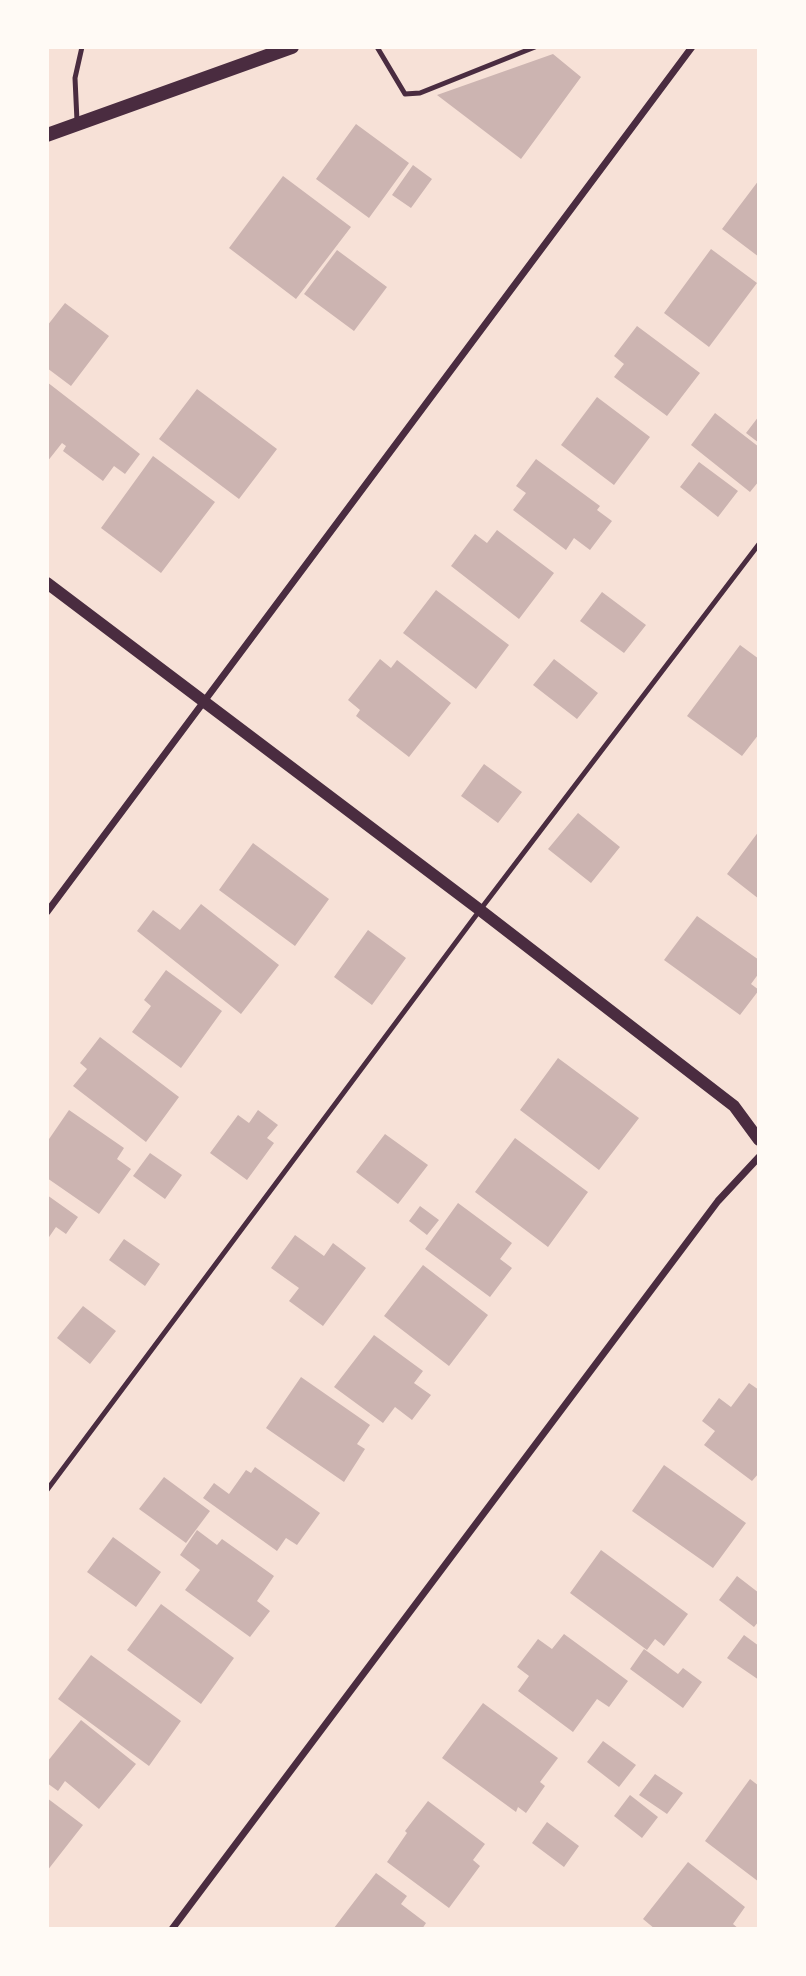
<!DOCTYPE html>
<style>
body{margin:0}
#map{position:relative;width:806px;height:1976px;overflow:hidden;background:#f7e1d7;font-family:Jost,sans-serif}
canvas{display:block}
.frame{position:absolute;inset:0;border:49px solid #fffaf5;pointer-events:none}
</style>
<div id="map">
<canvas width="806" height="1976"></canvas>
<div class="frame"></div>
</div>
<script>
const ctx = document.querySelector('canvas').getContext('2d');
ctx.lineJoin = 'round';
function fillPath(path, color) { ctx.fillStyle = color; ctx.fill(path, 'evenodd'); }
const toPath = rows => new Path2D(rows.map(r => 'M' + r).join(''));
function stroke(path, color, width, dash) { ctx.strokeStyle = color; ctx.lineWidth = width; ctx.lineCap = dash ? 'butt' : 'round'; ctx.setLineDash(dash || []); ctx.stroke(path); }
fillPath(toPath([
 [553,54,581,77,521,159,437,95],
 [356,124,409,163,369,218,316,179],
 [413,165,432,179,411,208,392,195],
 [283,176,351,227,296,299,229,248],
 [759,180,759,257,722,229],
 [711,249,757,283,709,347,664,313],
 [337,250,387,287,354,331,304,294],
 [65,303,109,336,71,386,47,368,47,326],
 [637,326,700,373,667,416,614,377,624,364,614,356],
 [47,382,140,454,125,474,114,466,103,481,63,451,66,446,62,443,47,462],
 [197,389,277,449,239,499,159,439],
 [597,397,650,437,614,485,561,445],
 [715,413,759,447,759,481,750,492,691,445],
 [759,416,759,443,746,433],
 [153,456,215,502,161,573,101,528],
 [536,459,600,506,597,510,612,521,590,550,574,538,566,550,513,510,526,493,516,486],
 [699,462,738,491,718,517,680,487],
 [497,530,554,573,519,619,451,566,475,534,487,543],
 [436,590,509,645,476,689,403,633],
 [602,592,646,625,624,653,580,621],
 [740,645,759,659,759,734,742,756,687,716],
 [380,659,391,668,397,660,451,703,409,757,356,716,360,710,348,700],
 [554,659,598,693,577,719,533,685],
 [484,764,522,792,498,823,461,796],
 [578,813,620,847,591,883,548,849],
 [759,831,759,899,727,874],
 [253,843,329,899,295,946,219,890],
 [201,904,279,965,241,1014,137,931,153,910,180,930],
 [697,916,759,960,759,973,751,984,759,990,740,1015,664,960],
 [368,930,406,958,372,1005,334,977],
 [166,970,222,1011,181,1068,132,1032,151,1006,144,1000],
 [100,1037,179,1097,146,1142,73,1086,87,1069,80,1063],
 [558,1058,639,1118,599,1170,520,1110],
 [69,1110,124,1148,117,1159,131,1169,99,1214,47,1178,47,1142],
 [258,1110,278,1125,267,1138,274,1143,247,1180,210,1153,238,1115,249,1123],
 [385,1134,428,1165,398,1204,356,1172],
 [515,1138,588,1192,548,1247,475,1192],
 [150,1153,182,1175,165,1199,133,1176],
 [47,1195,78,1217,66,1234,56,1227,47,1240],
 [458,1203,512,1243,500,1259,512,1268,490,1297,425,1249],
 [420,1206,439,1220,427,1235,409,1221],
 [295,1235,324,1256,333,1243,366,1268,323,1326,289,1301,299,1288,271,1268],
 [124,1239,160,1264,145,1286,109,1260],
 [423,1265,488,1315,449,1366,384,1316],
 [83,1306,116,1331,90,1364,57,1338],
 [374,1335,423,1371,414,1383,431,1395,412,1420,395,1407,383,1423,334,1387],
 [301,1377,370,1425,357,1444,365,1449,344,1482,266,1428],
 [749,1383,759,1390,759,1473,752,1481,704,1445,715,1431,702,1421,719,1398,731,1407],
 [664,1465,746,1523,713,1568,632,1511],
 [255,1467,320,1513,297,1545,286,1538,277,1551,203,1498,214,1483,229,1494,246,1470,251,1473],
 [164,1477,210,1511,186,1543,139,1509],
 [197,1530,217,1545,222,1539,274,1576,257,1601,270,1611,250,1637,185,1590,200,1570,180,1555],
 [113,1537,161,1572,136,1607,87,1572],
 [601,1550,688,1614,664,1646,655,1639,647,1650,570,1593],
 [737,1576,759,1593,759,1621,754,1627,719,1600],
 [161,1604,234,1658,201,1704,127,1650],
 [564,1634,628,1681,609,1707,597,1699,573,1732,518,1691,529,1676,517,1667,538,1639,552,1649],
 [744,1635,759,1646,759,1680,727,1658],
 [644,1649,678,1674,683,1668,702,1682,683,1708,630,1669],
 [91,1655,181,1721,149,1766,58,1699],
 [483,1703,558,1758,540,1782,545,1786,526,1813,518,1807,516,1812,442,1758],
 [81,1720,136,1764,99,1809,65,1781,58,1791,47,1783,47,1762],
 [603,1741,636,1765,619,1787,587,1762],
 [655,1774,683,1793,667,1814,639,1795],
 [750,1779,759,1786,759,1882,705,1841],
 [630,1795,658,1817,642,1838,614,1816],
 [47,1798,83,1825,47,1871],
 [428,1801,485,1844,473,1860,480,1866,449,1908,387,1862,407,1833,405,1831],
 [547,1822,579,1846,564,1867,532,1843],
 [688,1862,745,1907,733,1924,739,1929,655,1929,643,1919],
 [376,1873,407,1896,401,1904,426,1923,422,1929,334,1928]
]), '#ccb4b1');
stroke(toPath([
 [377,47,405,94,420,93,535,47],
 [77,121,75,78,82,47],
 [47,1490,480,910,759,544]
]), '#4a2c40', 5);
stroke(toPath([
 [47,912,692,47],
 [172,1929,718,1201,759,1157]
]), '#4a2c40', 7);
stroke(toPath([
 [47,583,480,910,734,1106,759,1140]
]), '#4a2c40', 12);
stroke(toPath([
 [47,135,292,47]
]), '#4a2c40', 14);
</script>
